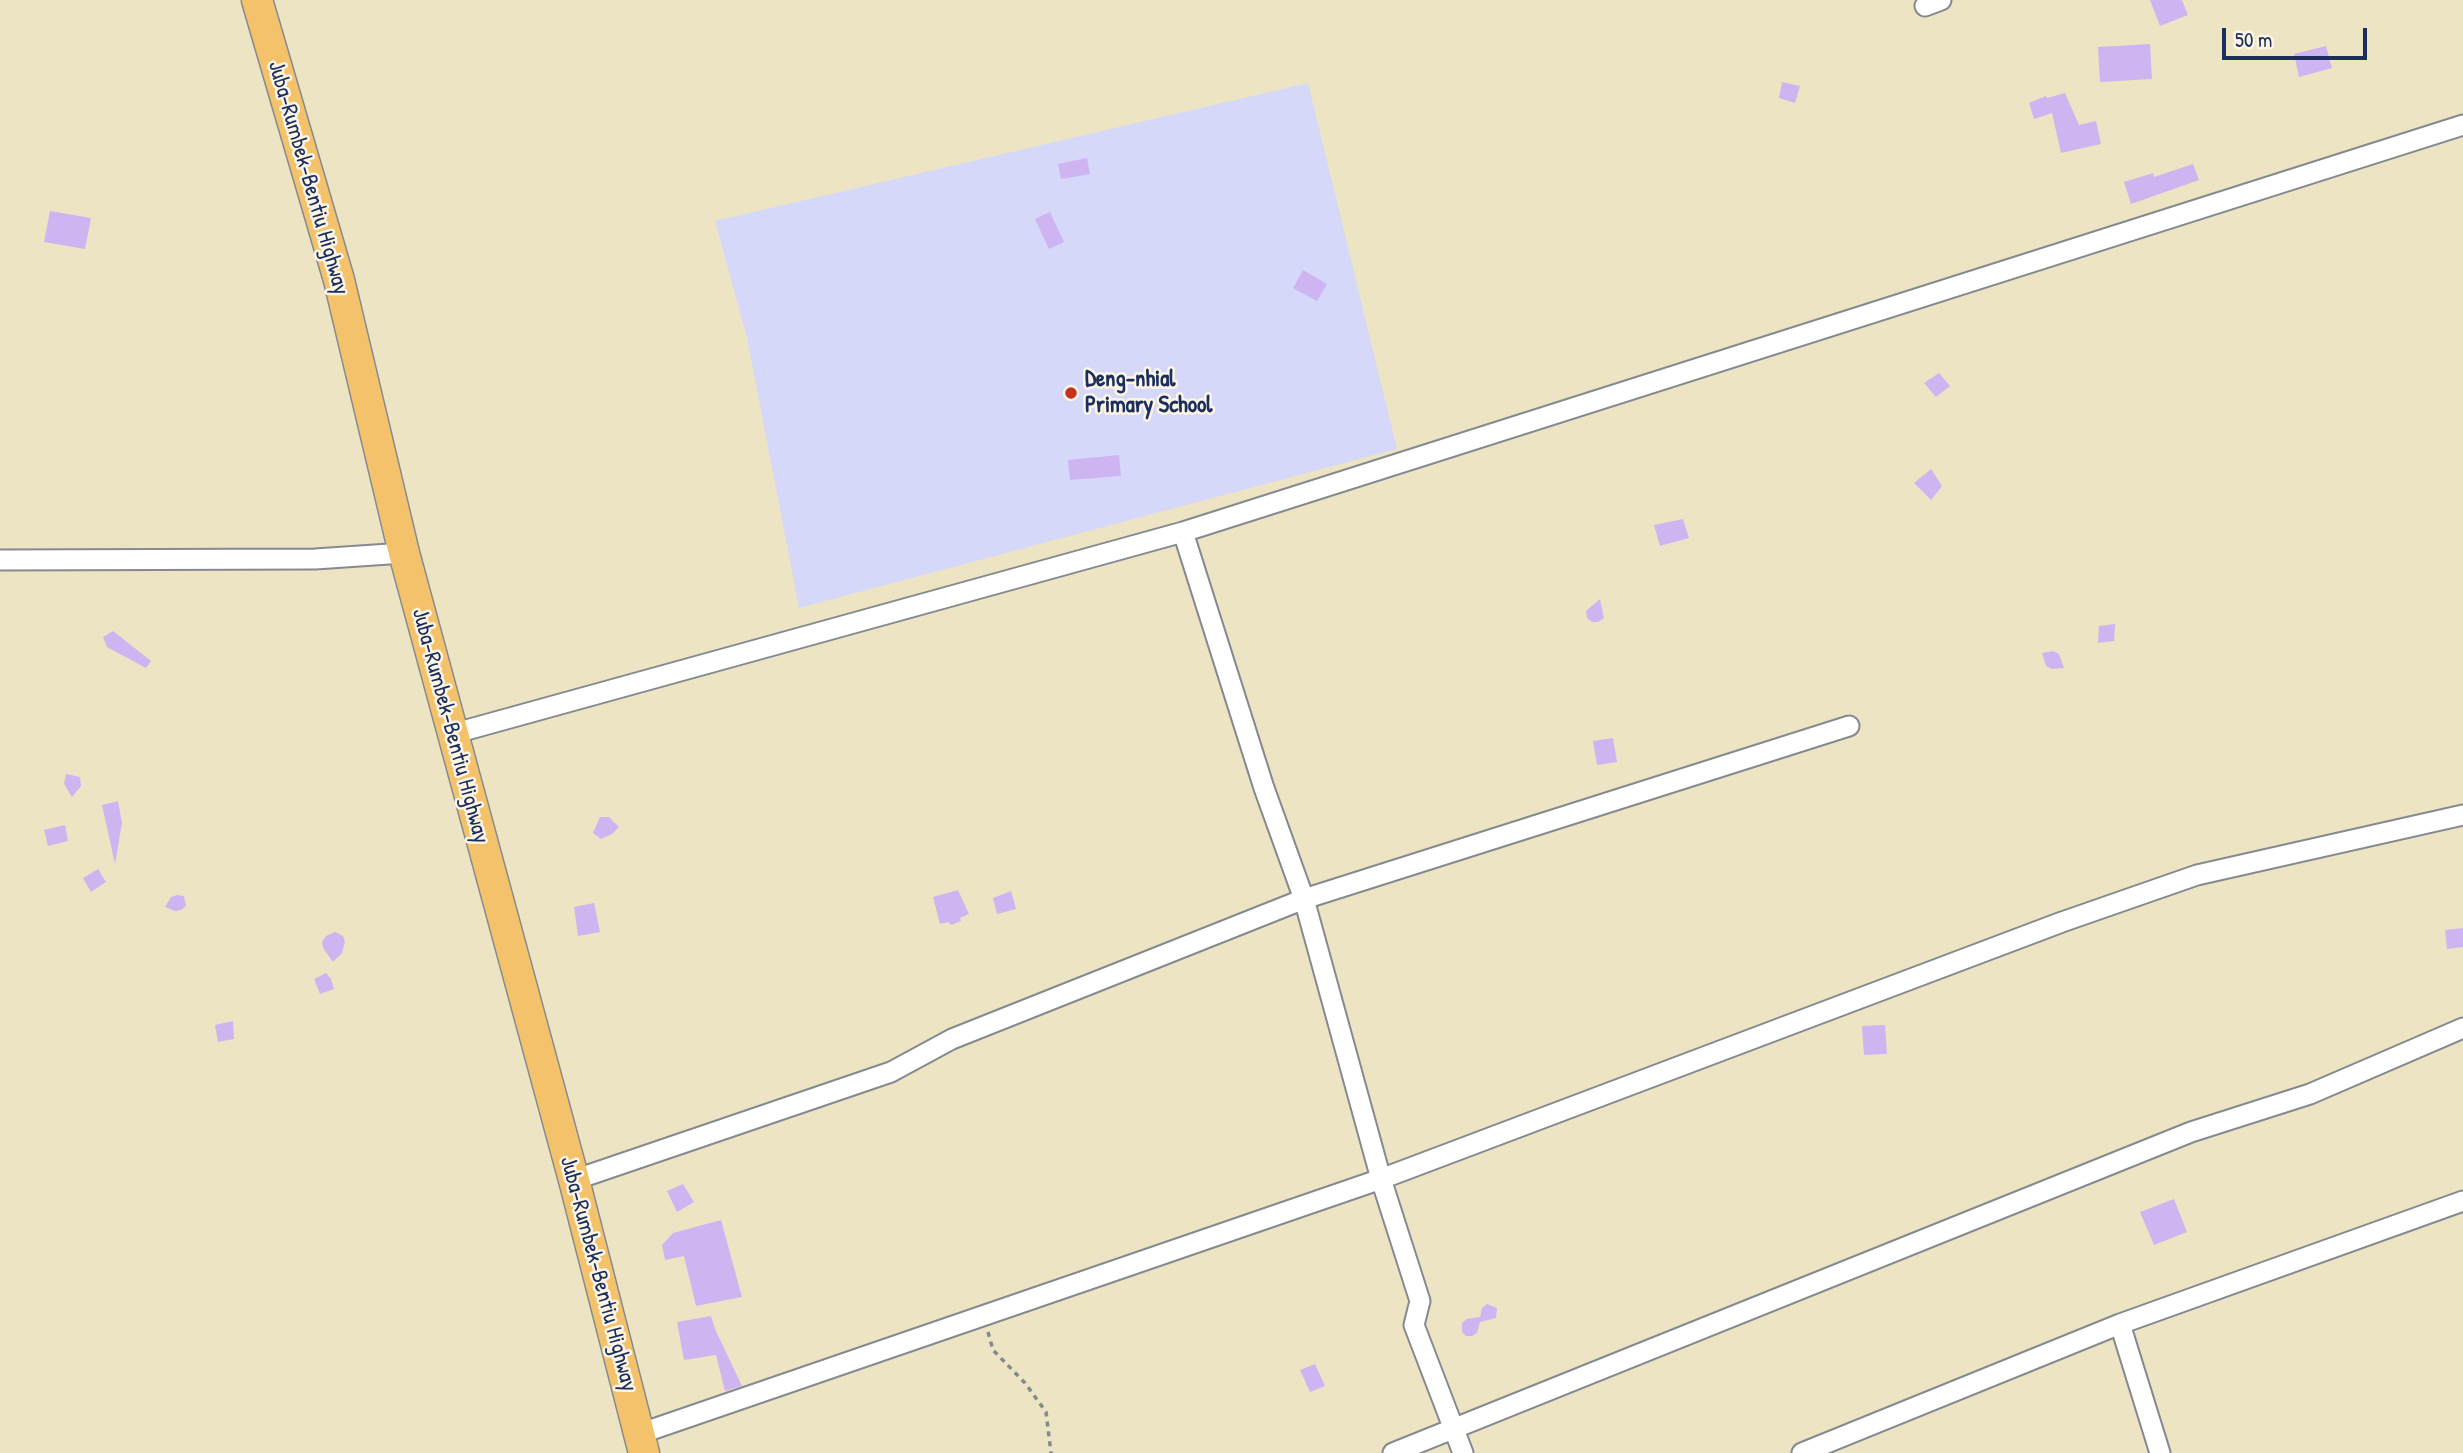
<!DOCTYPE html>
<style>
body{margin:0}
#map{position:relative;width:2463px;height:1453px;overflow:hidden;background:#ede4c3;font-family:"Patrick Hand",sans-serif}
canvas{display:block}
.scale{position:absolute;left:2222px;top:28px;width:145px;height:32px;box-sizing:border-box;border:4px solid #1b2f5e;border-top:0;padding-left:9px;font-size:21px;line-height:24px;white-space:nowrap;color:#1b2f5e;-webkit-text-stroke:5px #fcf5e5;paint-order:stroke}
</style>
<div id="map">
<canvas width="2463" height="1453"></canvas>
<div class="scale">50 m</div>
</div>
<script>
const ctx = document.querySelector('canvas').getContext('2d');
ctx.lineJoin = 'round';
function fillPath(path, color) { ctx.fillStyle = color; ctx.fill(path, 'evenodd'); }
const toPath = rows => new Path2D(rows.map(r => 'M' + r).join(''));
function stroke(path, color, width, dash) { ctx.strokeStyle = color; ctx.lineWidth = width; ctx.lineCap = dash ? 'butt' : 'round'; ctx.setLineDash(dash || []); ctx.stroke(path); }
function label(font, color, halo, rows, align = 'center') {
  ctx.font = font + ' "Patrick Hand",sans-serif'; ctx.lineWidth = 5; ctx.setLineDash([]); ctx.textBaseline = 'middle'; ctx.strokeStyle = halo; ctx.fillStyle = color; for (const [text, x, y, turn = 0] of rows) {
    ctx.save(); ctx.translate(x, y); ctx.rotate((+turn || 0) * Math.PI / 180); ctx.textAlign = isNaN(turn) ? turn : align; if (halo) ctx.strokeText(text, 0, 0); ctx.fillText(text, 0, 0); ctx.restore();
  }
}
fillPath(toPath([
 [1308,83,1397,449,799,608,747,338,715,221]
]), '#d6d8f9');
fillPath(toPath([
 [2150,0,2182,0,2188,15,2160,26],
 [2150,44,2152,79,2100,82,2098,47],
 [2326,46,2332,68,2299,77,2294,54],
 [1782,82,1800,86,1795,103,1779,98],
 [2065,93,2079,125,2096,121,2101,144,2061,153,2052,113,2034,119,2029,103,2046,96,2047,98],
 [1087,158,1090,174,1061,179,1058,164],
 [2193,164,2199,180,2131,204,2124,182,2153,173,2154,177],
 [50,211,91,218,85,249,44,242],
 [1050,212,1064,242,1049,249,1035,219],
 [1303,270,1327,284,1317,301,1293,288],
 [1939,373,1950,386,1936,397,1924,383],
 [1119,455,1121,476,1070,480,1068,460],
 [1931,469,1942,486,1931,500,1914,483],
 [1683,519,1689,538,1660,546,1654,525],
 [1600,599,1604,618,1598,622,1592,622,1587,618,1586,611],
 [2115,624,2114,641,2098,643,2099,626],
 [113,631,151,661,146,668,107,647,103,637],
 [2053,651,2059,654,2064,668,2052,669,2046,666,2042,653],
 [1613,738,1617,762,1597,765,1593,741],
 [66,774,80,777,81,786,72,797,64,784],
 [118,801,122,823,115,864,102,805],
 [600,817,609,817,619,827,612,834,601,839,593,833],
 [65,825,68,841,48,846,44,830],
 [98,869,106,882,91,892,83,878],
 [958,890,969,914,960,918,961,921,951,925,948,922,940,924,933,897],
 [1011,891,1016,909,997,914,993,898],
 [177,895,184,896,186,906,181,910,175,911,165,907,171,897],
 [594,903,600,932,578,936,574,907],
 [2463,928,2463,947,2447,949,2445,930],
 [335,932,343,936,345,942,342,953,333,962,323,948,322,942,326,936],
 [326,973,331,979,334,989,320,994,314,979],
 [233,1021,234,1039,218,1042,215,1025],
 [1885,1025,1887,1054,1864,1055,1862,1026],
 [683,1184,694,1202,677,1212,667,1191],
 [2174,1199,2187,1232,2154,1245,2140,1212],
 [721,1220,742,1297,696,1306,684,1256,665,1260,662,1245,673,1233],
 [1487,1304,1497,1308,1496,1318,1480,1322,1477,1333,1472,1336,1466,1336,1462,1332,1462,1323,1467,1319,1480,1317,1482,1308],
 [711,1316,715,1329,742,1386,725,1391,716,1355,684,1360,677,1322],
 [1315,1364,1325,1386,1310,1392,1300,1370]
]), '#cfb4f2');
const street = toPath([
 [1925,6,1941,0],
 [1183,532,1264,788,1304,899,1381,1179,1420,1301,1414,1325,1463,1453],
 [0,560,315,559,404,553],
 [452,734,1183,532,2463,125],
 [574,1180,891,1072,952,1039,1304,899,1849,726],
 [2120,1324,2160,1453],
 [639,1434,1381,1179,2062,922,2197,875,2463,815],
 [1393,1453,2191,1132,2310,1094,2463,1028],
 [1802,1453,2120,1324,2463,1201]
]);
const primary = toPath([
 [257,0,339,280,404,553,574,1180,644,1453]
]);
stroke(street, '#848a90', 23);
stroke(primary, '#848a90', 33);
stroke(toPath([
 [988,1332,993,1350,1025,1383,1046,1412,1051,1453]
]), '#848a90', 3.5, [5, 5]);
stroke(street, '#fff', 19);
stroke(primary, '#f4c26a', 30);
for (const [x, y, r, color] of [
 [1071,393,7,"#c8321e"]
]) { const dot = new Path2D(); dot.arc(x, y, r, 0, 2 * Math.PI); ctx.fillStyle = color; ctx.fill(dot); stroke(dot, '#fcf5e5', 2.5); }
label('23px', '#1b2f5e', '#fcf5e5', [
 ["Juba-Rumbek-Bentiu Highway",308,178,74],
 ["Juba-Rumbek-Bentiu Highway",450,726,75],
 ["Juba-Rumbek-Bentiu Highway",598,1274,75]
]);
label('bold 23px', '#1b2f5e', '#fcf5e5', [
 ["Deng-nhial",1085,380],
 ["Primary School",1085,406]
], 'left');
</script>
